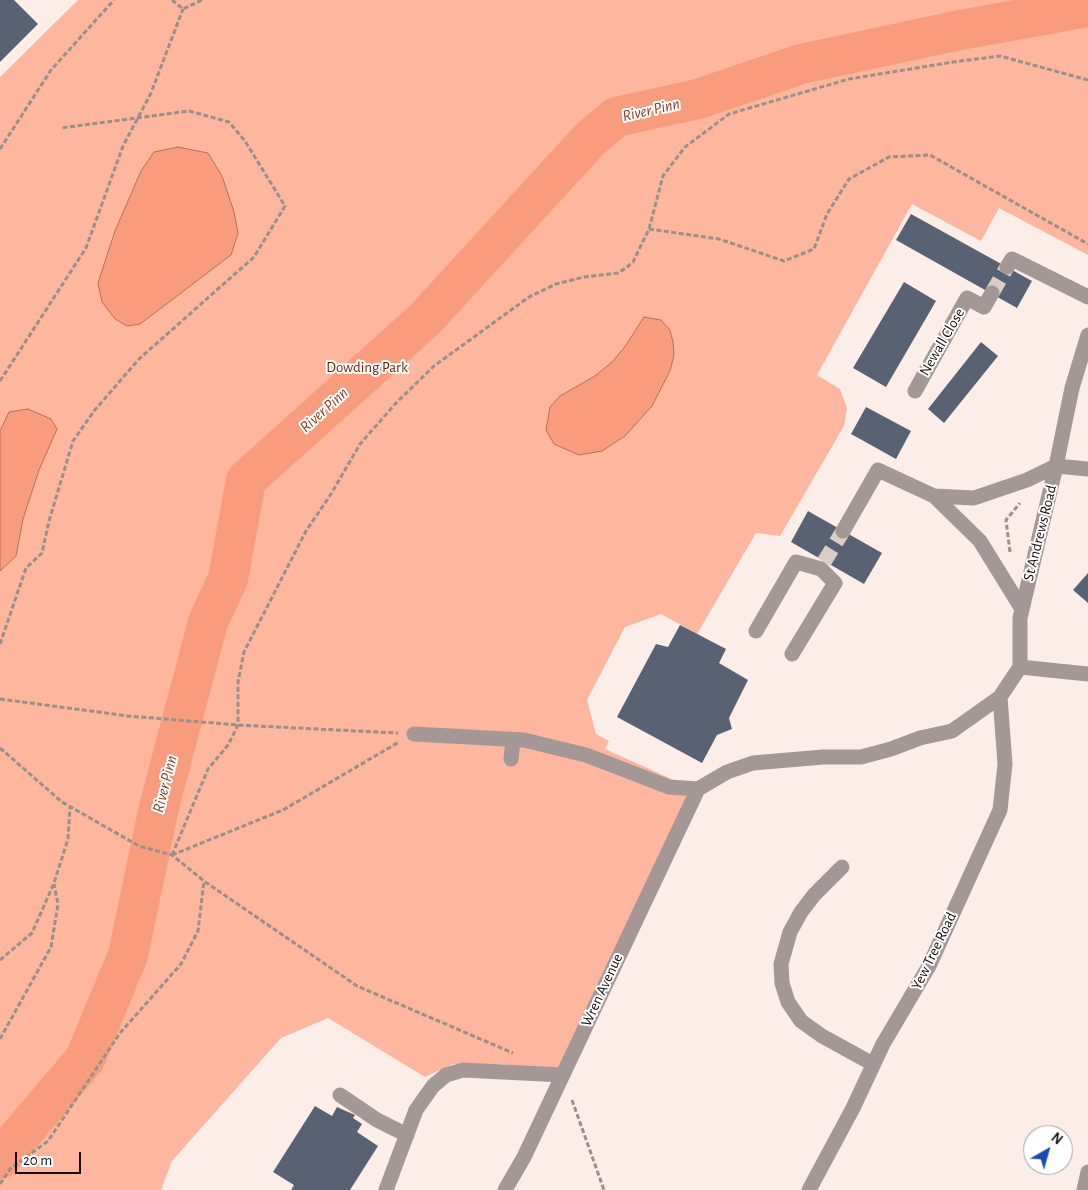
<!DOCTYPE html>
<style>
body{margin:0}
#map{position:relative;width:1088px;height:1190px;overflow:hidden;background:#fcede8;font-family:"Alegreya Sans",sans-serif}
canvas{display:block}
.north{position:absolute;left:1023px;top:1125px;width:50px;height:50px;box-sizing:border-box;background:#fff;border:1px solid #a29f9d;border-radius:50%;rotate:38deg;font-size:14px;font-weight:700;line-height:20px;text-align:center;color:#160e0b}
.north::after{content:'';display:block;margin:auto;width:18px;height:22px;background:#184bb7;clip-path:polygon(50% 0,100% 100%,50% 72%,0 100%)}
.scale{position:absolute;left:15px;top:1152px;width:66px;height:22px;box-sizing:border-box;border:2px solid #160e0b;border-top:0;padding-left:6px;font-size:15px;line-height:18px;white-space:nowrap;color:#160e0b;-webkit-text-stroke:4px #fff;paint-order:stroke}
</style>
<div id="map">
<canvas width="1088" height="1190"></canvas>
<div class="north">N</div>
<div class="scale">20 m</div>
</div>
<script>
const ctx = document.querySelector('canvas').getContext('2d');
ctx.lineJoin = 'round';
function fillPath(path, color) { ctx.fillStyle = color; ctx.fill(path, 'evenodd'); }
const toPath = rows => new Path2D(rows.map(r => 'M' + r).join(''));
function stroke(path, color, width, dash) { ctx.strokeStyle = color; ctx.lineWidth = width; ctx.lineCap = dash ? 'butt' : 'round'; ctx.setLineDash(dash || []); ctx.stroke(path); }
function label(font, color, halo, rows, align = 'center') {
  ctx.font = font + ' "Alegreya Sans",sans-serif'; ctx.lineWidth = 4; ctx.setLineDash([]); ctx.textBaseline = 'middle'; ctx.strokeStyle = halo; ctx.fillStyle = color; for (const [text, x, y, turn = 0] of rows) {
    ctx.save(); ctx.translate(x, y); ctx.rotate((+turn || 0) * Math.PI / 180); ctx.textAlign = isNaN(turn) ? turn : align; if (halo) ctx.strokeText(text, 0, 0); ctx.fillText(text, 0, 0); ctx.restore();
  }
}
fillPath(toPath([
 [78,0,1088,0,1088,255,999,208,981,241,912,204,817,375,840,389,847,408,844,426,780,536,756,533,697,634,661,614,625,627,587,700,596,734,609,741,605,749,676,781,686,782,686,799,560,1072,501,1064,453,1064,425,1077,328,1018,281,1038,172,1161,161,1190,0,1190,0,77]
]), '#feb69e');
const water = toPath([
 [178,147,208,153,222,176,234,212,238,233,231,255,140,324,127,326,115,319,102,302,98,283,115,231,141,171,154,152,178,147],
 [644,317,661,320,670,330,673,342,674,355,670,371,652,406,625,436,602,451,579,455,554,444,546,430,550,407,560,396,595,376,612,362,624,348,644,317],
 [28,409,51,419,57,429,39,470,23,519,16,556,0,571,0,431,9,412,28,409]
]);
fillPath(water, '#f99c7e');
stroke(water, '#b5715c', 1);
stroke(toPath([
 [0,1159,85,1059,128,955,159,807,208,622,228,579,246,480,425,319,590,139,616,117,698,99,801,64,955,31,1088,7]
]), '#f99c7e', 40);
fillPath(toPath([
 [0,0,14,0,38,24,0,62],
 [911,214,1032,281,1017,308,896,240],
 [904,282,936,301,886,387,853,368],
 [981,342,998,356,944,423,928,409],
 [866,407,911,431,896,459,851,434],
 [808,511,882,553,864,584,791,542],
 [1088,573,1088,603,1073,590],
 [680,625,726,649,719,663,748,680,729,718,732,729,717,735,702,763,617,717,656,644,668,647],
 [315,1106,332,1116,337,1107,355,1115,353,1118,362,1124,357,1132,378,1146,350,1190,291,1190,294,1185,273,1172]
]), '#596274');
stroke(toPath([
 [992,293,1007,267],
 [824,562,843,531]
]), '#daccc7', 15, [15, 8]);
stroke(toPath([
 [172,0,183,9,202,0],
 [0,149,51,70,114,0],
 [649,229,719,239,784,261,814,249,827,214,849,179,889,157,930,155,1088,244],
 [0,381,86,248,123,146,151,93,183,9],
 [1010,552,1006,520,1020,503],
 [0,644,26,568,42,553,49,521,73,441,94,411,139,359,254,257,285,206,245,141,229,122,189,111,61,128],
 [0,699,128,716,238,725,398,733],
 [0,748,62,802,139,846,172,855,204,881,357,986,513,1053],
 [172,855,208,769,228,745,238,725,238,682,244,652,306,531,331,494,360,444,397,402,434,366,529,297,556,284,584,277,618,273,626,268,633,262,649,229,663,176,685,147,729,114,849,79,953,62,1000,56,1088,80],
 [172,855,283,810,399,742],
 [0,960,32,933,54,883,68,839,70,807],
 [0,1039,51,947,58,904,54,884],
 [572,1100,604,1190],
 [0,1184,10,1169,48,1141,120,1033,181,964,198,931,204,881]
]), '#9b8f8b', 3, [5, 2.5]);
stroke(toPath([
 [1007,267,1012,259,1088,297],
 [915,391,967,298,984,307,992,293],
 [934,496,974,498,1027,480,1056,466,1088,469],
 [843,531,878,470,934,496,980,541,1022,609],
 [756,631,796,562,821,569,835,583,792,654],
 [1020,667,1020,618,1056,466,1072,388,1088,335],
 [1020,667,1088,674],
 [414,734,524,740,586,755,669,787,698,789,727,772,753,763,823,757,861,757,891,749,920,738,952,731,1000,697,1020,667],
 [511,759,513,740],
 [842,867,814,895,801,912,790,932,781,964,782,983,788,1002,801,1021,822,1036,873,1064],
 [340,1095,377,1120,407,1135],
 [386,1190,416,1110,433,1086,446,1075,463,1070,563,1075],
 [505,1190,524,1157,698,789],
 [809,1190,853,1108,883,1044,929,966,1000,810,1005,764,1000,697],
 [1084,1190,1088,1172]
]), '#a39895', 15);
label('15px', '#160e0b', '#fff', [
 ["Newall Close",942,342,-60],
 ["St Andrews Road",1040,533,-76],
 ["Yew Tree Road",934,951,-64],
 ["Wren Avenue",602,990,-65]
]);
label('15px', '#6f1e00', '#fff', [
 ["Dowding Park",367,367]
]);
label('italic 16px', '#8a381c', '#fff', [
 ["River Pinn",651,110,-13],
 ["River Pinn",324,410,-42],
 ["River Pinn",165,784,-76]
]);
</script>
